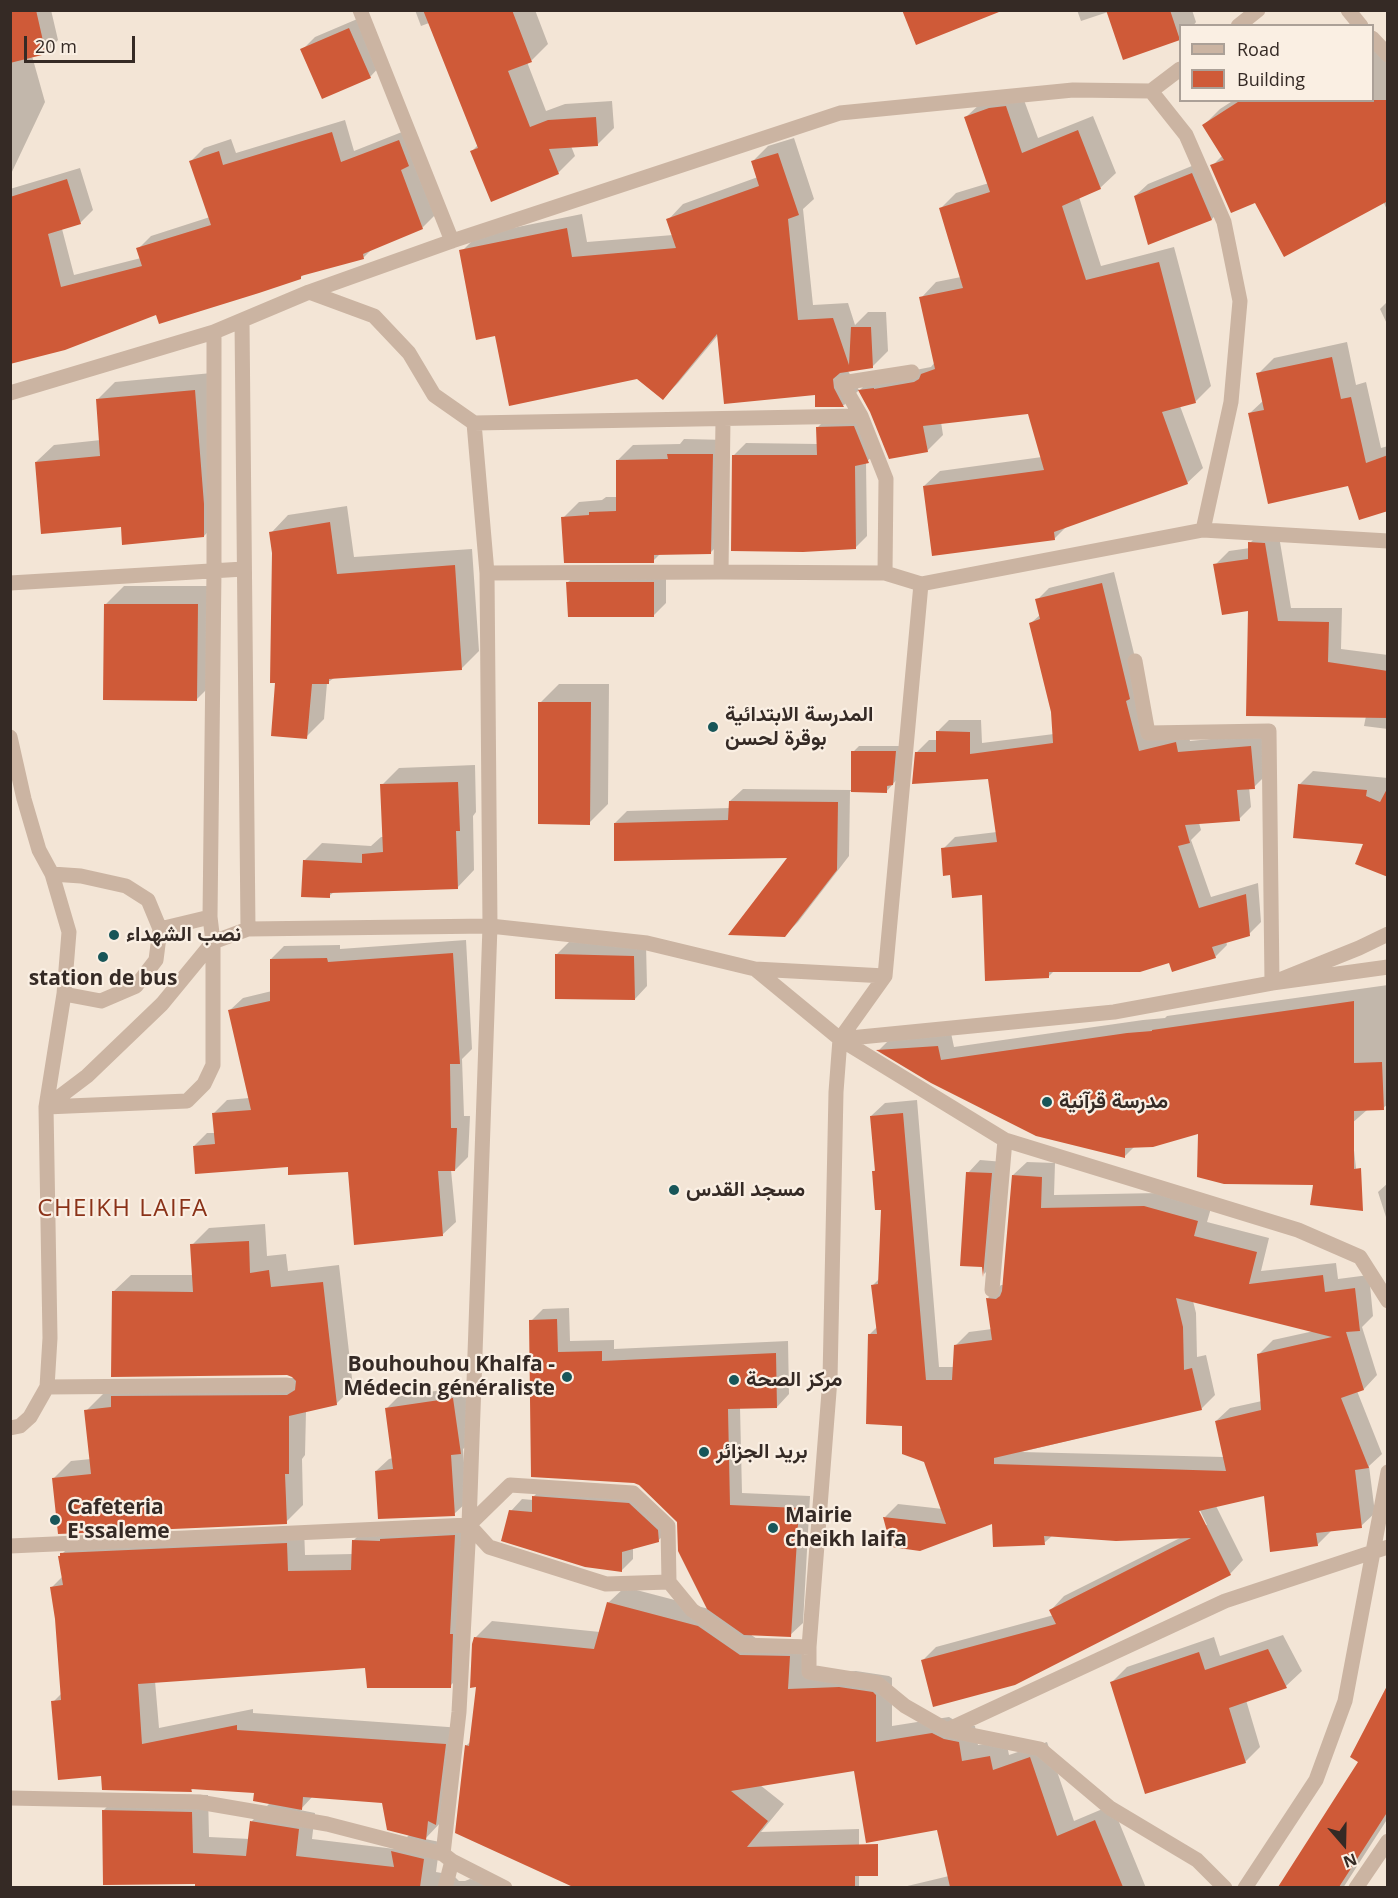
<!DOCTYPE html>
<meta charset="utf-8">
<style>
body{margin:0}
#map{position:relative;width:1398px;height:1898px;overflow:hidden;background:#f3e5d6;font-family:"Open Sans",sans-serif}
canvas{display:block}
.frame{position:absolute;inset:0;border:12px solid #352a25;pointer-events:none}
.legend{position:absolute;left:1179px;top:24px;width:195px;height:78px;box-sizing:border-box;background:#faefe3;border:2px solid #aba097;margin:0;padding:8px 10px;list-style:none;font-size:18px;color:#352a25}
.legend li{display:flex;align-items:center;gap:12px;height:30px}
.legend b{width:30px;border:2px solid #aba097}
.north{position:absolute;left:1314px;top:1814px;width:60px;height:60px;-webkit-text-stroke:4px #faefe3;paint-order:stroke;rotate:160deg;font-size:16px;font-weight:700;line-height:24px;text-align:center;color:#352a25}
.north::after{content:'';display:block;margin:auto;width:21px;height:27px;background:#352a25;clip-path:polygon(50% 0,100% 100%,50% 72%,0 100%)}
.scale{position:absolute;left:24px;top:36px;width:111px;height:27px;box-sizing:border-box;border:3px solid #352a25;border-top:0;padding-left:8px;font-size:18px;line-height:21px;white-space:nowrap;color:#352a25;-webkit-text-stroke:4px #faefe3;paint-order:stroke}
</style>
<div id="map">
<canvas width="1398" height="1898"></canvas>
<div class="frame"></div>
<ul class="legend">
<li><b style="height:8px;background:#cbb4a2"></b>Road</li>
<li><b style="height:16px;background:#cf5a38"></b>Building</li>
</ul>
<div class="north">N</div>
<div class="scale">20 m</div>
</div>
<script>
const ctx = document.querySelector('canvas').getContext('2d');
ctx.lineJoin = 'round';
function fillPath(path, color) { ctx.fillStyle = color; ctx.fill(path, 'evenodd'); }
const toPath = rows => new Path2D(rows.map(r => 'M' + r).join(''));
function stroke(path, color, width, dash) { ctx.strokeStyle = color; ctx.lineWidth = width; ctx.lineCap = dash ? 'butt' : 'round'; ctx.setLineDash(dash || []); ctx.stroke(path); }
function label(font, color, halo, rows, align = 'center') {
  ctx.font = font + ' "Open Sans",Vazirmatn,sans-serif'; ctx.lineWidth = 4.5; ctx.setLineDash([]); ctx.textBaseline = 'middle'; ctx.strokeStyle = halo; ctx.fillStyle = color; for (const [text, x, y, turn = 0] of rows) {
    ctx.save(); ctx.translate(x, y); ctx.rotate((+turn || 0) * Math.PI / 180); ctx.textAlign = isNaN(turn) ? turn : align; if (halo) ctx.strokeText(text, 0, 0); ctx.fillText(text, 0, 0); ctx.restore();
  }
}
fillPath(toPath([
 [10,10,51,10,58,40,45,53,32,56,45,102,10,176],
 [415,10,535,10,548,44,532,60,527,62,546,111,565,104,612,101,614,128,597,145,571,146,575,156,558,173,472,151,478,145,429,23,421,26],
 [1077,10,1192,10,1196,22,1193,26,1180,26,1180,39,1124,58,1108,12,1081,21],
 [362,17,382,64,370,77,302,50,315,37],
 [1372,28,1388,52,1388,212,1383,201,1256,201,1212,166,1223,155,1204,125,1220,109,1234,100,1372,100],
 [1021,92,1038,138,1093,116,1116,173,1100,188,1079,197,1101,266,1174,247,1211,386,1195,402,1180,406,1203,468,1187,483,1068,525,1054,539,924,486,940,471,1042,457,1029,412,941,422,943,435,927,451,871,412,859,391,875,375,889,375,931,367,935,362,921,298,936,282,961,277,940,209,956,193,989,183,966,117,982,102],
 [345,120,354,151,412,128,435,215,422,228,373,248,364,257,305,273,301,277,157,313,10,363,10,189,80,168,93,210,80,223,62,229,74,275,141,258,138,249,151,236,210,217,191,161,204,148,231,139,236,153],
 [794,138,814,199,803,209,813,305,848,303,855,325,868,312,886,312,888,351,872,367,848,371,859,390,844,405,817,406,816,394,719,334,678,383,663,398,638,378,496,334,463,250,478,235,582,214,587,242,673,235,668,220,683,204,758,177,753,161,768,146],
 [1204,161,1224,206,1212,219,1149,243,1135,196,1148,184],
 [1388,301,1388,326,1380,309],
 [1347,342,1356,385,1366,382,1381,448,1388,446,1388,509,1349,485,1250,413,1264,400,1258,374,1274,358],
 [212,373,221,518,204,536,122,526,36,462,54,445,101,440,98,399,115,382],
 [830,415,866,415,880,450,866,462,867,536,855,548,734,455,746,443,818,444,818,427],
 [684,439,728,440,726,537,711,552,661,553,653,561,563,518,579,502,602,500,606,497,618,497,617,461,633,445,680,444],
 [347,506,354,557,472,549,479,651,462,668,334,678,327,683,324,719,306,737,276,682,273,553,271,533,288,515],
 [1264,529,1278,530,1291,608,1342,608,1341,649,1388,655,1388,729,1364,726,1366,716,1249,609,1215,565,1229,551,1250,548,1250,543],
 [666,570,666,603,654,615,567,583,580,571],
 [1114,572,1142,686,1150,740,1187,731,1190,741,1262,734,1266,775,1254,787,1249,787,1251,807,1239,819,1199,823,1201,830,1191,840,1211,897,1258,883,1261,922,1249,934,1226,941,1227,945,1215,957,1055,970,1048,977,984,893,951,874,943,849,955,837,997,832,990,777,917,752,929,740,937,740,937,732,949,720,981,720,982,743,1054,734,1052,712,1031,623,1041,614,1037,600,1049,588],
 [124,586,216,586,215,681,196,700,106,604],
 [559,684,609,684,608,804,589,823,540,703],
 [859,746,901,746,898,778,886,792,850,791,849,856,798,922,785,935,790,856,615,823,627,811,730,808,730,801,743,789,852,790,853,752],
 [475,765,476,812,473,816,474,870,457,888,334,892,329,896,304,861,322,843,371,846,381,837,384,837,382,785,399,768],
 [1313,771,1388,778,1388,875,1365,842,1299,785],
 [466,940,472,1049,462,1059,464,1116,470,1116,468,1157,455,1170,451,1170,456,1222,442,1235,349,1171,289,1166,194,1146,207,1133,215,1133,214,1113,227,1100,249,1098,229,1011,243,998,272,991,271,959,284,946,340,945,340,949],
 [569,942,646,944,647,986,635,999,556,955],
 [1388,985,1388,1104,1383,1108,1367,1110,1351,1124,1359,1194,1314,1184,1200,1132,1135,1146,1124,1157,931,1082,879,1050,892,1037,951,1033,954,1047,1143,1020,1165,1018,1167,1016],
 [917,1100,939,1367,954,1367,955,1346,969,1332,992,1329,988,1298,1001,1285,1004,1285,1013,1175,1027,1162,1055,1163,1054,1195,1159,1193,1211,1208,1207,1222,1269,1238,1261,1271,1336,1263,1338,1279,1369,1275,1373,1316,1362,1327,1377,1375,1364,1389,1357,1391,1382,1454,1369,1466,1375,1513,1361,1526,1331,1531,1317,1545,1265,1495,1216,1506,1243,1560,1230,1574,1015,1684,922,1661,936,1647,1054,1615,1051,1610,1064,1596,1182,1537,1053,1535,1044,1543,994,1522,919,1549,885,1517,898,1504,943,1509,925,1460,903,1424,869,1335,878,1326,873,1285,880,1278,883,1208,873,1172,876,1169,871,1116,885,1103],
 [1193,1301,1314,1331,1273,1340,1259,1354,1262,1401,1230,1408,1216,1421,1224,1457,1021,1452,1201,1409,1215,1395,1206,1355,1197,1357,1196,1313],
 [1197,1504,1207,1525,1204,1525,1194,1505],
 [980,1160,1004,1162,995,1263,984,1274,968,1173],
 [1388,1183,1388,1217,1386,1217,1378,1192],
 [265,1224,267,1256,286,1254,288,1271,339,1265,353,1387,336,1404,306,1411,305,1455,302,1459,303,1505,286,1522,54,1478,71,1461,91,1459,86,1411,103,1394,130,1380,296,1378,113,1292,131,1275,194,1275,192,1245,209,1228],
 [569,1308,570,1341,614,1340,614,1349,788,1341,789,1394,777,1407,740,1407,742,1493,810,1496,803,1623,790,1635,750,1634,757,1639,805,1640,803,1674,856,1671,889,1676,892,1678,892,1726,949,1717,961,1724,975,1726,978,1745,1006,1740,1009,1755,1047,1742,1074,1821,1112,1805,1146,1888,899,1888,949,1876,938,1828,855,1769,760,1785,784,1804,761,1832,859,1829,859,1888,616,1888,616,1792,593,1871,577,1888,457,1833,466,1746,471,1741,477,1686,476,1637,492,1621,600,1632,608,1603,625,1587,709,1609,676,1518,531,1321,543,1309],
 [465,1387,473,1440,463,1449,467,1502,454,1514,376,1471,389,1459,393,1458,386,1409,399,1396],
 [545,1485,641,1492,669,1529,658,1541,633,1548,633,1559,622,1570,511,1511,522,1499,533,1500,533,1497],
 [471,1519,467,1669,450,1686,366,1667,155,1681,159,1728,253,1709,253,1713,462,1728,442,1821,425,1839,440,1842,436,1872,453,1875,459,1881,465,1881,470,1879,513,1888,197,1888,197,1882,104,1810,120,1793,208,1795,209,1837,250,1839,252,1821,270,1803,256,1792,194,1787,191,1791,103,1774,53,1702,62,1693,57,1619,52,1587,63,1576,62,1554,79,1537,304,1527,305,1555,353,1554,353,1541,370,1524],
 [313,1796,383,1801,410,1834,395,1849,312,1839,315,1813,300,1810],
 [1283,1635,1302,1671,1286,1686,1246,1700,1260,1747,1245,1762,1112,1682,1127,1667,1214,1637,1220,1656],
 [1388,1688,1388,1818,1343,1888,1279,1888,1361,1761]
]), '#0003');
fillPath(toPath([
 [10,10,36,10,46,54,10,63],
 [423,10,512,10,532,62,508,71,530,127,548,120,596,117,598,146,549,149,559,174,491,202,470,151,478,148],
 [902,10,999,10,999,12,916,45],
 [1106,10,1170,10,1180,40,1123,60],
 [349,28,371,78,322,99,300,49],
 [1241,100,1388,100,1388,201,1284,257,1255,203,1231,213,1210,165,1224,160,1202,125],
 [1006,106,1022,153,1078,130,1101,189,1062,206,1086,280,1159,262,1196,403,1162,412,1188,484,1054,532,1055,540,932,556,923,486,1044,470,1028,414,923,426,928,452,889,459,870,412,858,390,874,388,874,389,914,382,919,379,921,374,935,369,919,297,963,288,939,208,990,192,964,117,989,108],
 [332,132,341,162,399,140,409,166,401,170,423,229,363,254,364,259,301,276,301,279,259,293,159,324,156,315,65,350,10,364,10,197,67,179,81,224,48,234,61,287,142,266,136,248,211,225,189,161,219,151,223,165],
 [778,153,799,215,788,219,798,320,833,318,849,365,851,327,871,327,873,368,840,373,833,379,834,388,844,407,815,407,815,395,724,404,717,334,663,400,637,379,509,406,495,336,476,340,459,250,567,228,572,257,676,248,666,219,759,186,751,161],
 [1192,173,1212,220,1148,245,1134,196],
 [1332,357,1341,399,1351,397,1366,463,1388,455,1388,511,1359,520,1348,486,1268,504,1248,413,1264,410,1256,373],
 [195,390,204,504,204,537,122,545,121,527,41,534,35,462,100,456,96,399],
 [854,426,869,463,855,466,856,549,803,552,731,551,732,455,817,455,816,427],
 [667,454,713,454,711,554,654,555,654,563,564,563,561,517,589,515,589,512,616,511,616,460,668,459],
 [330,522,337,574,455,565,462,670,329,679,329,684,312,684,307,739,271,736,275,683,270,683,272,553,269,532],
 [1248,542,1265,543,1278,621,1329,622,1328,662,1388,671,1388,718,1246,716,1248,611,1222,615,1213,564,1248,559],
 [566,582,654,582,654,617,568,617],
 [1102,583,1130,699,1126,701,1139,751,1176,742,1178,752,1251,746,1255,789,1237,790,1240,821,1185,825,1190,843,1178,846,1199,908,1246,894,1250,936,1212,947,1216,958,1172,972,1169,963,1140,972,1049,972,1049,978,985,981,982,895,952,898,950,875,943,876,941,848,997,842,988,779,912,784,915,752,936,752,936,731,970,732,970,754,1053,743,1051,712,1029,623,1040,619,1035,599],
 [104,604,198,604,197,701,103,700],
 [538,702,591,702,590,825,538,824],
 [851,751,896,751,893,785,887,786,887,793,851,792],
 [458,782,460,831,456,831,458,889,330,893,330,898,301,897,303,860,362,863,362,854,383,852,380,784],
 [1298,784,1367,790,1366,796,1380,802,1388,787,1388,877,1355,864,1363,844,1293,838],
 [729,801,838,802,837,870,785,937,728,935,787,858,614,861,614,823,728,820],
 [453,953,460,1064,450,1064,451,1128,457,1128,455,1171,438,1171,443,1236,354,1245,348,1172,288,1175,288,1167,195,1174,193,1146,215,1144,212,1113,251,1110,228,1010,270,1001,270,959,327,958,328,962],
 [555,954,634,956,635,1000,555,999],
 [1354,1001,1354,1063,1382,1062,1384,1110,1354,1111,1354,1169,1361,1168,1363,1211,1310,1205,1313,1185,1224,1184,1197,1177,1198,1134,1153,1147,1125,1148,1125,1158,1036,1136,931,1083,876,1050,938,1046,941,1060,1127,1033,1152,1031,1152,1030],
 [903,1113,926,1380,952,1380,954,1345,992,1340,986,1298,996,1299,1000,1296,1002,1291,1012,1175,1042,1177,1041,1208,1144,1206,1198,1221,1194,1236,1257,1252,1249,1284,1323,1275,1325,1292,1355,1288,1360,1331,1346,1332,1364,1390,1341,1398,1369,1468,1355,1470,1362,1528,1316,1533,1318,1546,1270,1552,1264,1496,1199,1511,1231,1575,1015,1685,933,1707,921,1660,1056,1624,1049,1610,1191,1538,1116,1541,1044,1536,1045,1545,993,1547,992,1524,920,1551,891,1547,883,1517,946,1524,924,1462,902,1454,902,1426,866,1424,868,1334,877,1334,871,1285,878,1284,881,1210,875,1210,872,1171,875,1171,870,1116],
 [1176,1298,1332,1337,1257,1354,1261,1410,1215,1421,1226,1471,994,1464,994,1458,1202,1410,1192,1368,1184,1370,1183,1327],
 [966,1172,992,1173,983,1277,982,1267,960,1266],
 [249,1241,250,1273,269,1270,271,1287,323,1282,337,1405,289,1416,289,1474,285,1474,287,1524,58,1534,52,1478,91,1474,84,1410,111,1407,111,1396,287,1395,295,1390,296,1381,292,1377,287,1375,111,1377,112,1291,193,1292,190,1244],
 [557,1319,558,1352,602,1351,602,1361,776,1353,777,1408,728,1409,730,1505,799,1508,791,1637,744,1635,707,1609,678,1551,677,1522,639,1485,634,1483,531,1477,529,1320],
 [453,1398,461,1454,451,1455,455,1516,378,1519,375,1471,393,1469,385,1408],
 [532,1496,629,1503,658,1530,659,1542,622,1552,622,1572,585,1567,501,1541,509,1510,532,1512],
 [455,1535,450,1634,453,1634,451,1688,367,1688,365,1668,138,1684,142,1744,237,1725,237,1730,446,1744,436,1825,428,1821,426,1840,387,1830,382,1803,303,1797,302,1810,253,1801,254,1793,191,1789,192,1792,102,1790,101,1776,58,1780,51,1701,61,1700,55,1619,50,1587,63,1585,58,1556,60,1556,60,1553,287,1543,288,1571,351,1570,352,1540,380,1541,380,1539],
 [607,1602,698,1626,740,1655,790,1656,788,1689,839,1687,873,1692,876,1695,876,1742,932,1733,944,1739,959,1742,962,1761,990,1756,993,1770,1030,1757,1057,1836,1095,1820,1123,1887,950,1887,937,1830,866,1843,854,1771,731,1791,768,1821,747,1847,878,1844,878,1876,855,1876,855,1887,573,1887,455,1833,465,1745,469,1746,476,1687,470,1688,472,1644,474,1637,594,1649],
 [1268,1649,1287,1688,1229,1708,1246,1763,1145,1794,1110,1682,1199,1652,1205,1670],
 [1388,1684,1388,1811,1339,1887,1278,1887,1358,1762,1350,1757],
 [102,1810,192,1812,193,1853,246,1856,250,1821,299,1829,296,1856,394,1867,391,1851,424,1859,420,1887,195,1887,195,1884,103,1885]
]), '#cf5a38');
stroke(toPath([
 [360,10,452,241],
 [1348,10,1361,26],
 [1238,26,1258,10],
 [1372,38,1388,55],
 [1151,91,1180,69],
 [309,292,374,316,409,353,434,395,474,423,487,573,490,926,469,1525,459,1712,443,1854],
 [242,321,248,929],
 [10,393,214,332,309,292,452,241,840,113,1073,90,1151,91,1186,135,1224,222,1240,301,1231,402,1203,530],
 [861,416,842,383,912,372],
 [474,423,861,416,886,479,885,573],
 [721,572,723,419],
 [487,573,721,572,885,573,921,584,1203,530,1388,541],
 [10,583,244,569],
 [1135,661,1148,733,1269,731,1272,983,1388,967],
 [10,737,24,799,39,850,52,874,69,932,64,994,46,1107,50,1338,47,1387,30,1417,20,1426,10,1428],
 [52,874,81,876,126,886,148,900,160,929],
 [210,917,214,570,214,332],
 [755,969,840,1039,1114,1012,1272,983,1359,948,1388,934],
 [64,994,101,1001,136,986,156,960,160,929,210,917,213,942,248,929,490,926,647,943,755,969,885,976],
 [840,1039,1005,1140,1298,1230,1360,1257,1388,1301],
 [46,1107,187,1101,204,1084,213,1065,213,942],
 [46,1107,87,1076,162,1004,213,942],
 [992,1290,1005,1140],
 [47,1387,287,1385],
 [469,1525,489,1547,606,1584,669,1582],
 [10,1546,469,1525,510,1485,633,1493,668,1526,669,1582,692,1610,741,1645,809,1647,809,1672,877,1683,905,1706,947,1730,1225,1601,1388,1547],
 [809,1647,830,1379,836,1092,840,1039,885,976,921,584],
 [947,1730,1040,1749,1110,1808,1197,1860,1225,1888],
 [10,1798,199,1802,327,1824,443,1854,452,1861,505,1888],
 [445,1888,452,1861],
 [1245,1888,1316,1780,1345,1701,1388,1472],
 [1356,1888,1388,1841]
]), '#cbb4a2', 15);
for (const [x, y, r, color] of [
 [713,727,6,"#185659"],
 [114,935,6,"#185659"],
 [103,957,6,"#185659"],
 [1047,1102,6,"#185659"],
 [674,1190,6,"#185659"],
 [567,1377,6,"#185659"],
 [734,1380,6,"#185659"],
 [704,1452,6,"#185659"],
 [55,1520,6,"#185659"],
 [773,1528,6,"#185659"]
]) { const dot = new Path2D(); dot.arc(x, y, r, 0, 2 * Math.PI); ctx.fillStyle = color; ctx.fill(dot); stroke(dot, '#faefe3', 2); }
label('bold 21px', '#352a25', '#faefe3', [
 ["المدرسة الابتدائية",725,715],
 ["بوقرة لحسن",725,739],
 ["نصب الشهداء",126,935],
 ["station de bus",103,979,"center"],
 ["مدرسة قرآنية",1059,1102],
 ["مسجد القدس",686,1190],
 ["Bouhouhou Khalfa -",555,1365,"right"],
 ["Médecin généraliste",555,1389,"right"],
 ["مركز الصحة",746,1380],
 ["بريد الجزائر",716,1452],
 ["Cafeteria",67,1508],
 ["E'ssaleme",67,1532],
 ["Mairie",785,1516],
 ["cheikh laifa",785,1540]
], 'left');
ctx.letterSpacing = '1.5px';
label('24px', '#8a3218', '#faefe3', [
 ["CHEIKH LAIFA",123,1209]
]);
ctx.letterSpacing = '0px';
</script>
